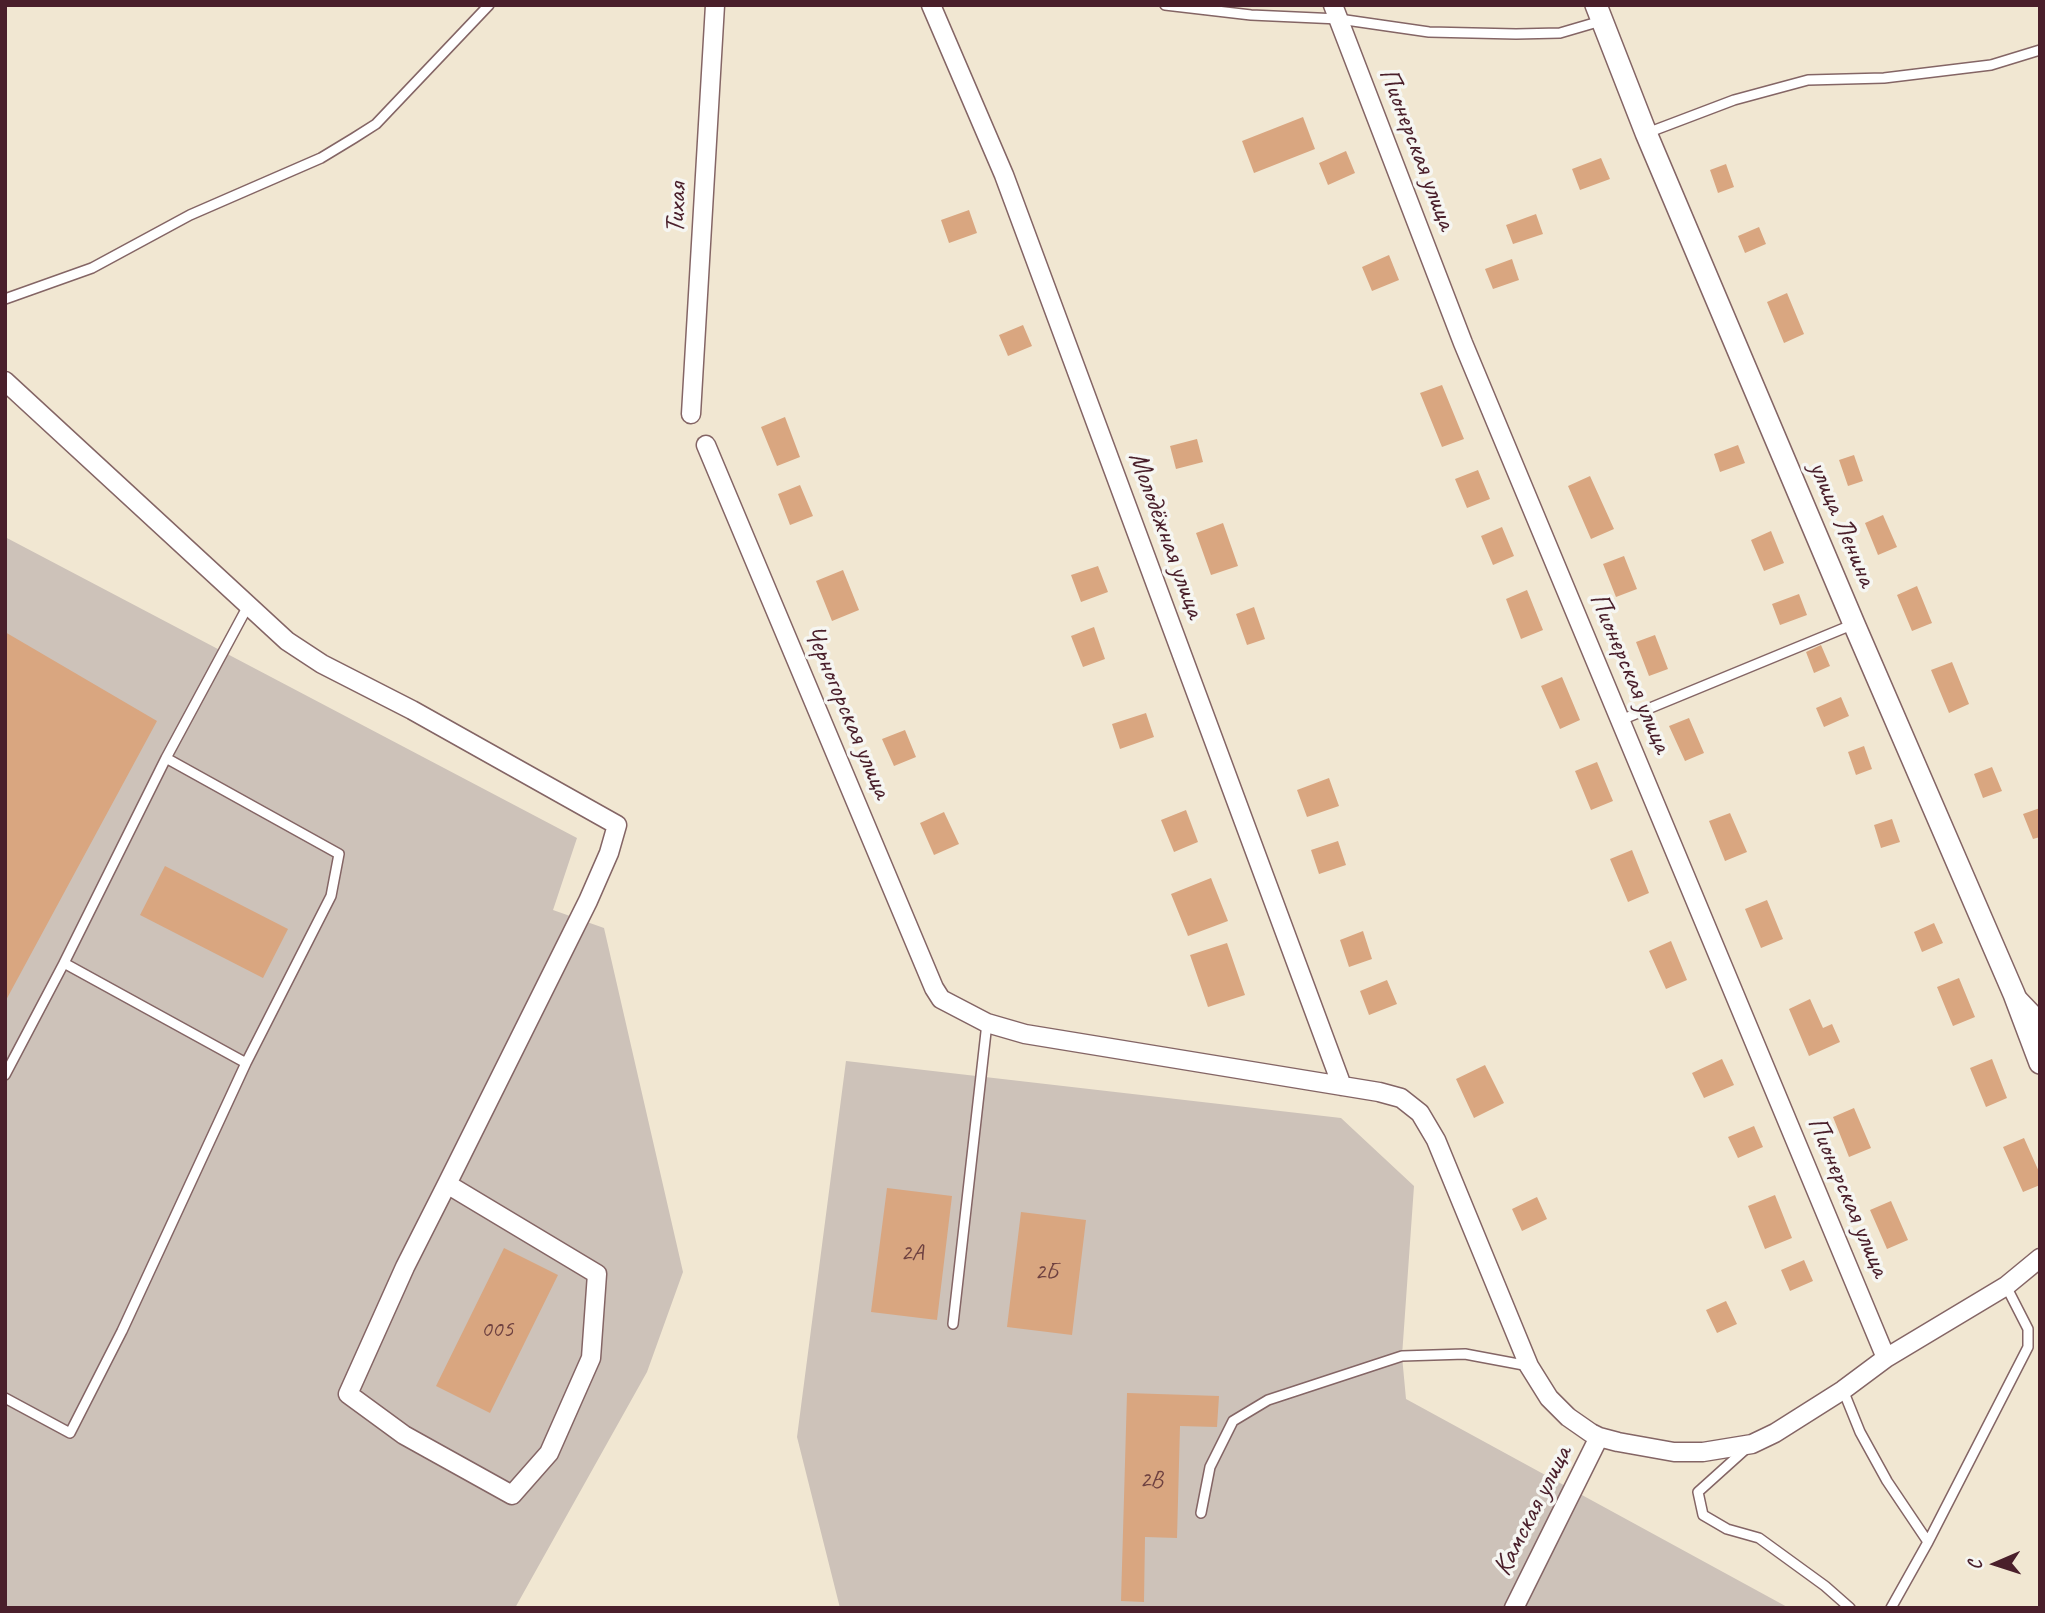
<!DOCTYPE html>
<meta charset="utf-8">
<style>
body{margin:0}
#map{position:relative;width:2045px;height:1613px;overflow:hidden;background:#f1e7d2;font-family:Caveat,sans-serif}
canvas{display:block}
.frame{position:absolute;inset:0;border:7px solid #4a1f2b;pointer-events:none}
.north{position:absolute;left:1961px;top:1529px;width:70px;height:70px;-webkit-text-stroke:5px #f6f6f2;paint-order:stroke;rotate:267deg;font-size:19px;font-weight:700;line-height:28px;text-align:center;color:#4a1f2b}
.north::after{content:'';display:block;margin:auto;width:24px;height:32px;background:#4a1f2b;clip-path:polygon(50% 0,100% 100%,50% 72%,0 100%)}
</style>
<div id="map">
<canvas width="2045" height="1613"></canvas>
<div class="frame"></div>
<div class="north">С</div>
</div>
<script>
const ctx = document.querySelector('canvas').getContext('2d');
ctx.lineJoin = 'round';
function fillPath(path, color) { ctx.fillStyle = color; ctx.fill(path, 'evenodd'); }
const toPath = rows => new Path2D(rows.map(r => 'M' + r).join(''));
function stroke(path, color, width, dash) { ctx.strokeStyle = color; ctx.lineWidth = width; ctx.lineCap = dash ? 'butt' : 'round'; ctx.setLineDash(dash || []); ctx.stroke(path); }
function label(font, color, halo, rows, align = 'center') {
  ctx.font = font + ' Caveat,sans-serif'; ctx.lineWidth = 7; ctx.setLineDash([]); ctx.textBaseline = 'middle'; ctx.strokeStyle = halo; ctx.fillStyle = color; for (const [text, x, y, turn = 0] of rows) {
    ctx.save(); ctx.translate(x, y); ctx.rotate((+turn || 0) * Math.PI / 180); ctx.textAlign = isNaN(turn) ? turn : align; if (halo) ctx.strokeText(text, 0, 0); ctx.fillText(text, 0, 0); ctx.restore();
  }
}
fillPath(toPath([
 [5,537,577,838,553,910,604,928,683,1272,647,1372,515,1608,5,1608],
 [846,1061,1341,1118,1414,1186,1402,1356,1406,1399,1789,1608,840,1608,797,1437]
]), '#cdc2b9');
fillPath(toPath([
 [1303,117,1315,149,1254,173,1242,141],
 [1346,151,1355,173,1328,185,1319,163],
 [1601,158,1610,179,1580,190,1572,169],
 [1726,164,1734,187,1718,193,1710,170],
 [969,210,977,233,949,243,941,220],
 [1536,214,1543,234,1513,244,1506,225],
 [1759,227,1766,244,1745,253,1738,236],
 [1389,255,1399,280,1372,291,1362,267],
 [1512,259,1519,280,1493,289,1485,269],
 [1787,293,1804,334,1784,343,1767,302],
 [1023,325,1032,346,1008,356,999,335],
 [1442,385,1464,439,1442,447,1420,393],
 [785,417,800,457,777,466,761,427],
 [1197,439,1203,462,1176,469,1170,446],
 [1738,445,1745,463,1720,472,1714,454],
 [1854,455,1863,481,1848,486,1839,460],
 [1478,470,1490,499,1467,508,1455,479],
 [1590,476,1614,529,1591,539,1568,486],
 [800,485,813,516,790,525,778,494],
 [1883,515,1897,547,1878,555,1865,523],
 [1223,523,1238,566,1211,575,1196,533],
 [1502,527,1514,556,1493,565,1481,536],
 [1771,531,1784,563,1764,571,1751,540],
 [1624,556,1637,589,1616,597,1603,564],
 [1098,566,1108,592,1081,602,1071,575],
 [843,570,859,610,832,621,816,581],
 [1917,586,1932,623,1912,631,1897,595],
 [1527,590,1543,630,1521,639,1506,599],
 [1799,594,1807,615,1780,625,1772,604],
 [1254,607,1265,639,1247,645,1236,614],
 [1094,627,1105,659,1083,667,1071,636],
 [5,632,157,721,5,1002],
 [1655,635,1668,669,1649,676,1636,642],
 [1821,645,1830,666,1814,673,1806,652],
 [1952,662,1969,704,1949,713,1931,670],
 [1562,677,1580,720,1560,729,1541,686],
 [1841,697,1849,716,1824,727,1816,708],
 [1146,713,1154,737,1120,749,1112,724],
 [1689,718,1704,753,1685,761,1669,726],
 [905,730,916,757,894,766,882,739],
 [1864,746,1872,769,1856,775,1848,752],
 [1597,762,1613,801,1591,810,1575,771],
 [1992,767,2002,791,1983,798,1974,774],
 [1329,778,1339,806,1307,817,1297,790],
 [2040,808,2040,837,2033,839,2023,814],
 [1186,810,1198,842,1174,852,1161,820],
 [944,812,959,844,934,855,920,823],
 [1730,813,1747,852,1725,861,1709,821],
 [1892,819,1900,842,1881,848,1874,825],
 [1338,841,1346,865,1319,874,1311,850],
 [1632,850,1649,893,1628,902,1610,859],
 [165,866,288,929,263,978,140,915],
 [1211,878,1228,921,1188,936,1171,894],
 [1767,900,1783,939,1761,948,1745,909],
 [1934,923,1943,943,1922,952,1914,932],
 [1363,931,1372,959,1349,967,1340,940],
 [1671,941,1687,980,1666,989,1649,951],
 [1227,943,1245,995,1208,1007,1190,955],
 [1959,978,1975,1017,1953,1026,1937,987],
 [1387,980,1397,1004,1369,1015,1360,991],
 [1810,999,1823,1028,1832,1024,1840,1042,1809,1056,1789,1009],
 [1722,1059,1734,1085,1704,1098,1692,1073],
 [1992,1059,2007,1098,1986,1107,1970,1068],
 [1485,1065,1504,1103,1474,1118,1456,1079],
 [1854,1108,1871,1148,1849,1157,1833,1117],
 [1754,1126,1763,1147,1738,1158,1728,1137],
 [2024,1138,2040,1174,2040,1185,2023,1192,2003,1147],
 [887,1188,952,1196,937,1320,871,1312],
 [1775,1195,1792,1238,1765,1249,1748,1206],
 [1537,1197,1547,1219,1522,1231,1512,1209],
 [1891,1201,1908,1240,1887,1249,1870,1210],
 [1021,1212,1086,1220,1072,1335,1007,1327],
 [504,1248,558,1275,490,1413,436,1386],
 [1804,1260,1813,1281,1790,1291,1781,1270],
 [1726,1301,1737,1324,1717,1333,1706,1310],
 [1127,1393,1219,1396,1217,1427,1180,1426,1177,1538,1145,1537,1144,1602,1121,1601]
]), '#d9a680');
const service = toPath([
 [1165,5,1251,15,1339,19,1429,32,1516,34,1560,33,1601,21],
 [1647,133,1734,100,1808,80,1884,78,1991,65,2040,50],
 [5,299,92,268,190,215,321,158,354,138,376,124,489,5],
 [1621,720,1854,624],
 [166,758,339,854,331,896,246,1063,64,963,166,758,249,604],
 [5,1075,64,963],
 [953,1324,987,1023],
 [1843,1390,1860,1432,1887,1481,1928,1542],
 [5,1398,70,1433,122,1331,246,1063],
 [1748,1447,1698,1492,1703,1515,1727,1529,1759,1538,1825,1586,1850,1608],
 [1201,1513,1210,1467,1233,1421,1268,1400,1402,1356,1465,1354,1529,1366],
 [1891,1608,1928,1542,2028,1347,2028,1329,2006,1286]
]);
const minor = toPath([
 [931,5,1004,175,1342,1086],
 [1333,5,1463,343,1886,1358],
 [5,381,287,641,322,664,412,710,617,825,609,853,588,901,447,1184,405,1267,348,1394,404,1435,512,1495,549,1453,591,1358,597,1274,447,1184],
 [691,414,715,5],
 [706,445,934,988,941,999,987,1023,1025,1034,1379,1092,1401,1098,1420,1113,1436,1140,1529,1366,1549,1398,1568,1417,1591,1433,1599,1437,1618,1442,1674,1452,1703,1452,1752,1444,1775,1433,1843,1390,1886,1358,2006,1286,2040,1258],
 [2018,999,2040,1022],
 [1514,1608,1599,1437]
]);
const tertiary = toPath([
 [1596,5,1646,133,1854,624,2014,994,2040,1063]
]);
stroke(service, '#846565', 12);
stroke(minor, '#846565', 21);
stroke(tertiary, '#846565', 24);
stroke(service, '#fff', 9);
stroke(minor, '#fff', 18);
stroke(tertiary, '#fff', 21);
label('24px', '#6e4140', null, [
 ["2А",912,1254],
 ["2Б",1046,1273],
 ["005",497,1330],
 ["2В",1151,1481]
]);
label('28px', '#4a1f2b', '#f6f6f2', [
 ["Пионерская улица",1417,149,69],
 ["Тихая",677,208,-87],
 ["улица Ленина",1842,524,67],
 ["Молодёжная улица",1166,535,70],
 ["Пионерская улица",1630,673,67],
 ["Черногорская улица",847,712,67],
 ["Пионерская улица",1848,1197,67],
 ["Камская улица",1533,1511,-63]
]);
</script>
